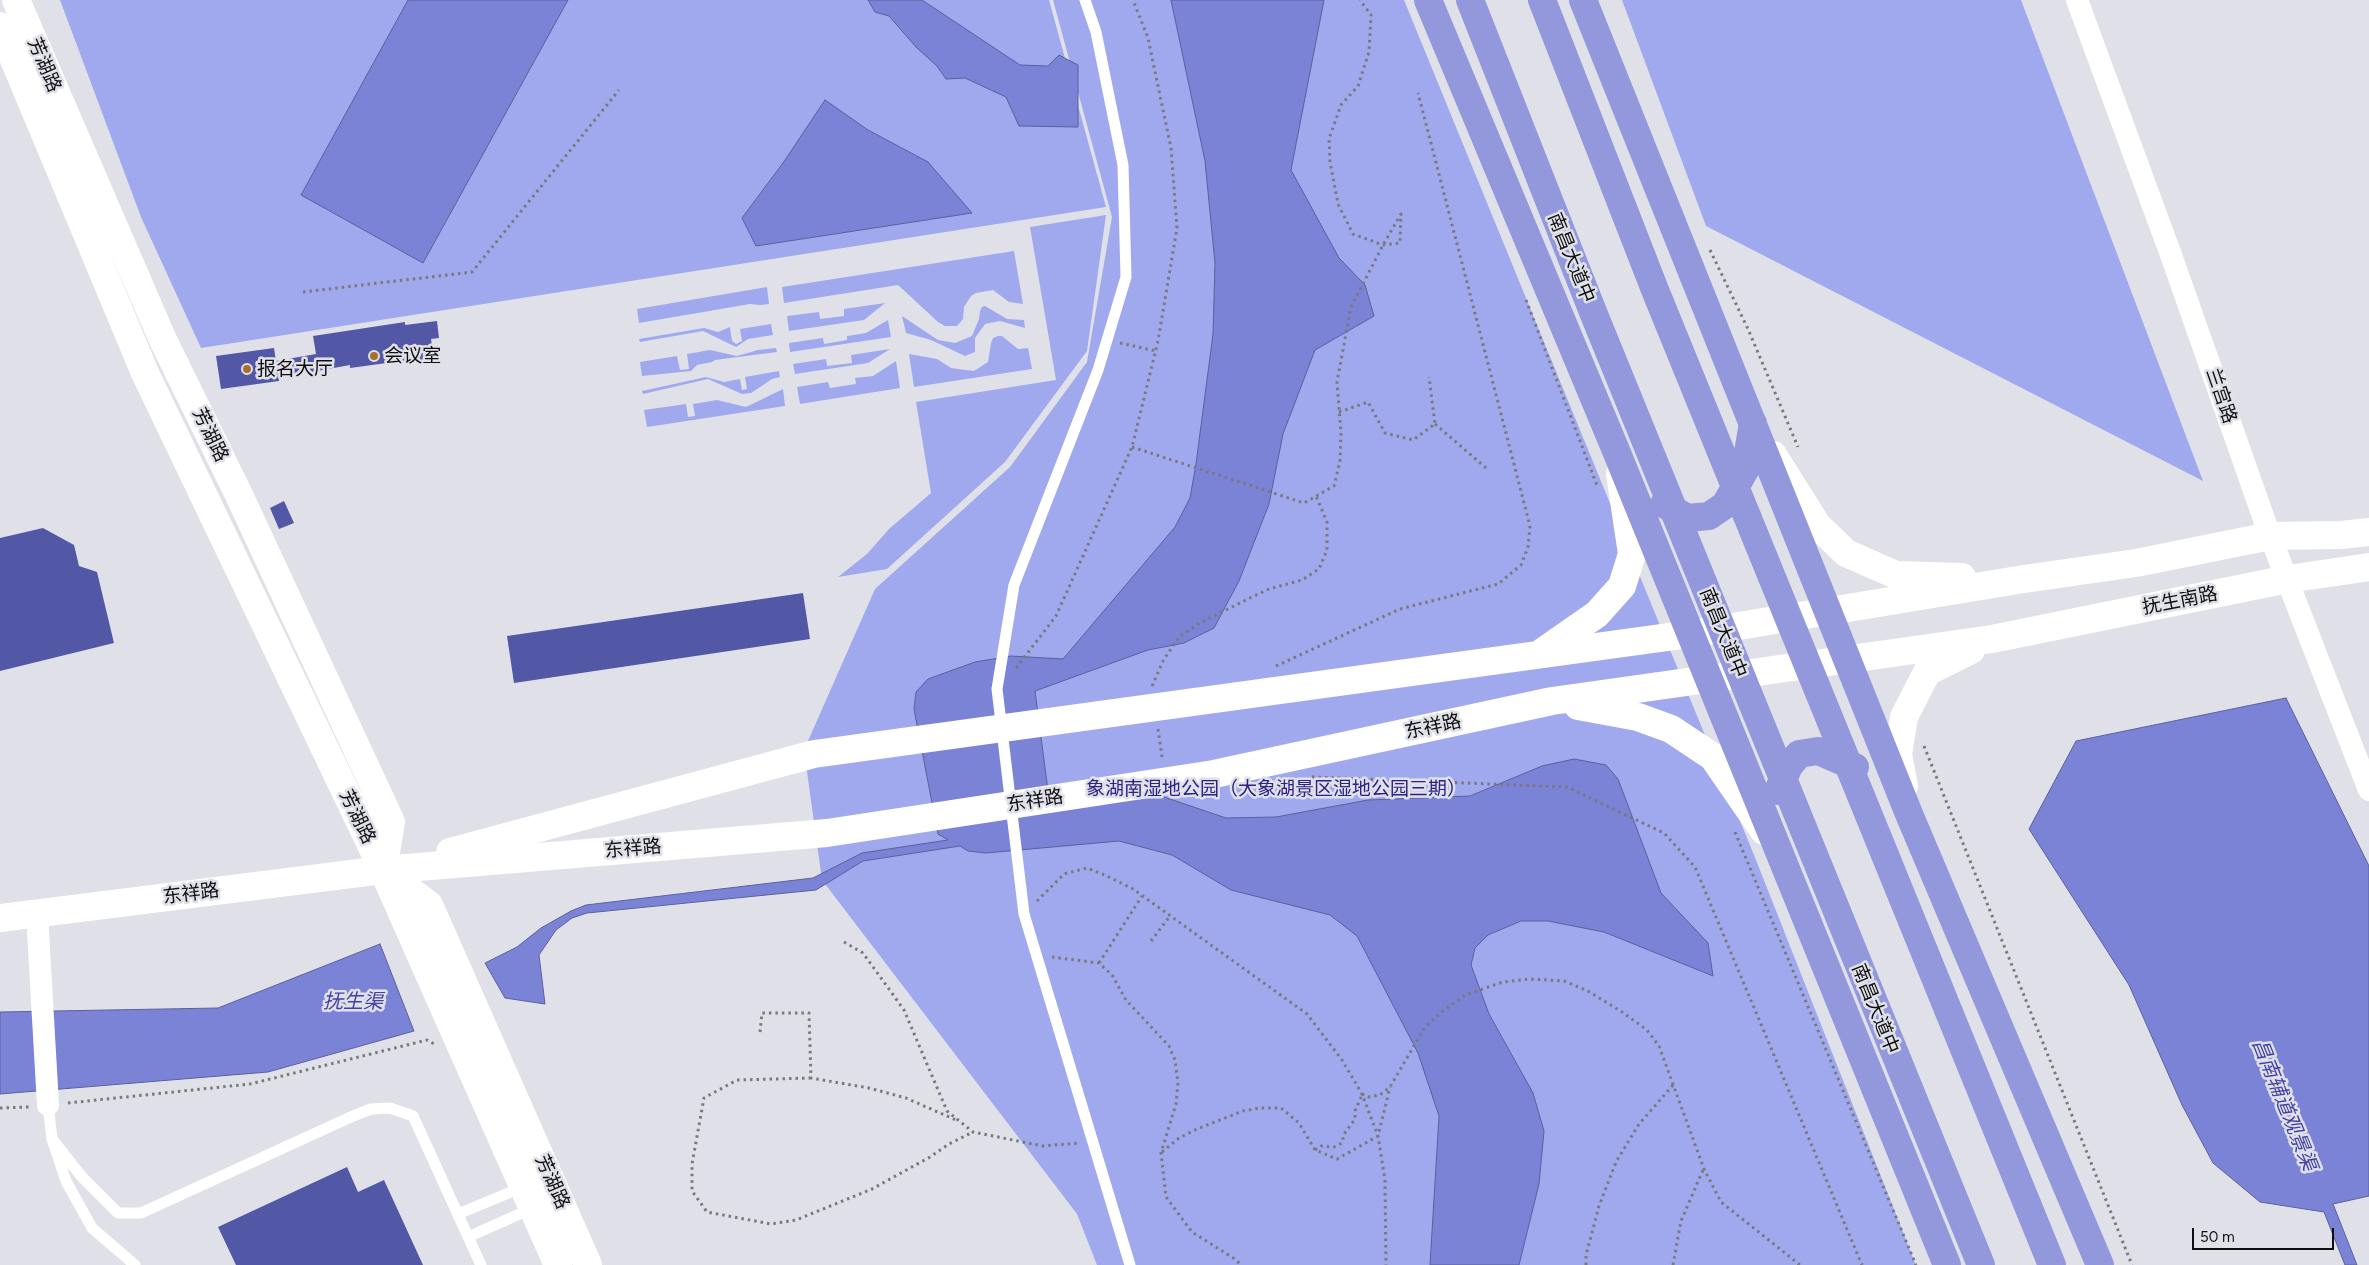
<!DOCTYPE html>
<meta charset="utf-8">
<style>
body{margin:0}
#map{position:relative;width:2369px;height:1265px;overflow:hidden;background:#e0e1e8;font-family:Figtree,sans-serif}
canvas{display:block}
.scale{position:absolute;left:2192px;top:1228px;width:142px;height:22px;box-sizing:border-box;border:2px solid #0f0f11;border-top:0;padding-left:6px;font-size:15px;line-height:18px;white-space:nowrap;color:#0f0f11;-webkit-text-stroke:4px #e0e1e8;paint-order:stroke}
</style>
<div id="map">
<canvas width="2369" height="1265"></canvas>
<div class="scale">50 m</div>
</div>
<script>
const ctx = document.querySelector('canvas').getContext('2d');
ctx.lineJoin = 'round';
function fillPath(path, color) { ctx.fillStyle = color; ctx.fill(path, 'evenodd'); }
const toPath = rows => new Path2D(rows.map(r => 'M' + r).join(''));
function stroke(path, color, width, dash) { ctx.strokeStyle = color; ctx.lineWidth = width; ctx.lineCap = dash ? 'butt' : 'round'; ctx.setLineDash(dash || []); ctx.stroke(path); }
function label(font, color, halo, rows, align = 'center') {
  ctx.font = font + ' Figtree,"Noto Sans SC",sans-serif'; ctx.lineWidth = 5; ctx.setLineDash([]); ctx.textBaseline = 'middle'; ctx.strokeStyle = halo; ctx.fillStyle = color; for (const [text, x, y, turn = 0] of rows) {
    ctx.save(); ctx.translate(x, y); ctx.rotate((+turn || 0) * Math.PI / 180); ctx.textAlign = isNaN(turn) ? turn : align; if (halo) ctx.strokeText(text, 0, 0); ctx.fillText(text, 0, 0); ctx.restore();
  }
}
fillPath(toPath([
 [60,0,1049,0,1106,207,201,348,141,217],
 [1053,0,1404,0,1754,855,1916,1265,1097,1265,1077,1214,822,880,804,750,875,589,1010,467,1087,362,1112,217],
 [1622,0,2021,0,2203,481,1706,226],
 [1106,215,1087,351,1005,462,887,569,838,577,867,554,889,529,931,493,916,402,1056,380,1030,227],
 [1014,251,1023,304,1009,302,993,290,976,293,971,296,964,307,963,319,957,326,945,326,938,322,898,285,784,303,782,287],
 [767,287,769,304,760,305,750,304,639,323,637,309],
 [885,303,864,320,789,331,787,316,819,312,820,319,844,316,844,309],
 [985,306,1007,319,1024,320,1025,328,1000,321,985,324,975,338,975,352,965,356,931,340,906,333,902,316,938,340,955,343,972,336,979,319,980,311,982,307],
 [888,320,891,337,790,352,789,343,823,338,824,344,847,340,847,336,866,333],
 [771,324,773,335,748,339,736,347,703,331,640,342,639,339,704,328,718,332,730,327,732,341,736,344,742,341,740,329],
 [998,336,1002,336,1018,349,1028,348,1032,369,914,387,909,354,937,359,951,368,974,371,988,362,991,343,993,338],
 [776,348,777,352,715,360,712,362,697,365,691,371,642,376,640,362,677,356,680,370,689,369,687,354,710,350,737,356,758,350],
 [890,349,868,363,795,374,793,364,826,359,827,366,852,363,851,355],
 [896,361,900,388,800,404,797,387,828,382,830,388,856,384,855,378,873,376],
 [779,371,780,377,772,379,751,393,742,394,708,379,643,394,642,391,706,377,724,382,740,379,742,390,747,389,745,377],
 [783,389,785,406,647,427,644,410,686,404,688,417,695,416,693,404,717,400,746,407]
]), '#a0a9ed');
const water = toPath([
 [408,0,568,0,423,263,301,195,408,0],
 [868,0,922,0,1020,65,1048,66,1059,55,1078,65,1078,127,1019,126,1006,97,965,78,946,79,937,66,916,47,889,16,875,12,868,0],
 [1171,0,1324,0,1291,170,1339,258,1365,285,1374,316,1315,350,1283,434,1269,504,1239,581,1214,628,1184,643,1148,650,1035,691,1050,806,1161,796,1226,818,1276,817,1368,800,1470,796,1542,766,1574,759,1606,765,1618,779,1661,893,1708,943,1713,976,1604,932,1548,921,1521,921,1488,935,1475,948,1471,965,1489,1014,1533,1093,1544,1131,1539,1184,1519,1265,1430,1265,1439,1116,1418,1053,1357,936,1330,915,1231,890,1172,855,1119,841,986,853,968,851,960,846,863,861,816,890,587,913,572,918,556,930,539,955,545,1004,505,998,485,963,517,947,541,928,571,911,586,905,813,878,862,853,948,840,938,834,914,709,916,692,928,679,975,662,1011,656,1063,659,1175,527,1190,498,1196,464,1213,334,1215,263,1205,161,1171,0],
 [825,100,868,130,928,162,972,213,756,246,742,218,783,163,825,100],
 [2286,698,2369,866,2369,1196,2333,1204,2357,1265,2345,1265,2324,1212,2260,1202,2213,1163,2182,1105,2129,985,2029,829,2076,741,2286,698],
 [380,944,414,1031,268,1072,0,1094,0,1012,218,1008,380,944]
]);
fillPath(water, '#7b83d6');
stroke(water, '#5b609b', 1);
fillPath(toPath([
 [437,321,439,338,431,339,434,359,410,362,409,360,350,368,350,365,279,378,279,381,221,389,216,356,274,348,276,361,316,354,313,336,405,322,405,325],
 [284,501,294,523,279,529,270,508],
 [43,528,74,545,79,566,97,572,114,643,0,671,0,538],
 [803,593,810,639,514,683,507,636],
 [347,1167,358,1192,384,1180,423,1265,236,1265,218,1227]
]), '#5257a6');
stroke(toPath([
 [1710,250,1748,329,1798,447],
 [303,292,472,272,619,90],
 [1526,300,1598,488],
 [1120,343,1156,351],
 [1339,412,1368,402,1385,433,1413,440,1435,424,1429,377],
 [1435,424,1486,468],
 [1132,447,1304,503,1334,486,1340,461,1341,433,1337,382,1351,307,1383,245,1401,214,1400,243,1383,245,1353,234,1338,204,1330,162,1329,139,1341,105,1358,86,1369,52,1371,15,1360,0],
 [1276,666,1400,609,1498,584,1521,565,1528,547,1530,526,1418,93],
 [1016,668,1056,616,1132,447,1158,341,1177,228,1171,148,1148,38,1133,0],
 [1152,686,1164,659,1180,636,1200,623,1252,597,1269,589,1302,580,1319,569,1327,550,1327,522,1316,496],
 [1158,729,1162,757],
 [1924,746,2132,1265],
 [1312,777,1567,787,1664,833,1695,867,1862,1265],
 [1735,832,1916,1265],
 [1037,901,1064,874,1087,868,1107,876,1133,889,1307,1014,1342,1060,1362,1094,1378,1136,1385,1180,1386,1265],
 [1151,941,1170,916],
 [844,942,863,953,904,1010,947,1111,973,1132,1043,1146,1080,1143],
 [1052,957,1099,963,1112,975,1126,1000,1169,1046,1175,1060,1178,1083,1176,1104,1161,1153,1166,1197,1192,1232,1235,1259,1241,1265],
 [1099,963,1142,896],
 [760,1032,762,1013,809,1013,811,1078,869,1088,906,1098,956,1120],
 [811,1078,737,1080,704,1098,692,1164,692,1191,707,1212,771,1224,796,1220,872,1189,930,1157,949,1144,973,1132],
 [1362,1094,1368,1097,1380,1095,1390,1087,1425,1027,1443,1011,1465,995,1503,982,1529,979,1564,981,1588,991,1622,1012,1647,1030,1659,1046,1704,1169,1721,1202,1800,1265],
 [68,1103,250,1084,427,1040,434,1044],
 [0,1108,29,1107],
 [1315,1150,1321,1146,1334,1147,1342,1143,1344,1134,1355,1119,1355,1111,1362,1095],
 [1162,1152,1179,1138,1197,1129,1243,1111,1259,1108,1281,1108,1299,1123,1315,1150,1337,1159,1378,1136,1390,1087],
 [1586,1265,1586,1255,1599,1206,1616,1162,1639,1124,1674,1084],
 [1673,1265,1681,1221,1703,1170]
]), '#78797d', 3, [2.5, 4]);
stroke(toPath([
 [1085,0,1096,32,1123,165,1126,277,1098,370,1014,585,997,689,1024,914,1130,1265],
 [48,1105,52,1139,66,1181,92,1228,135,1265],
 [52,1139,82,1177,118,1213,141,1213,353,1116,371,1109,390,1108,413,1116,481,1265],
 [458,1214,523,1187],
 [468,1237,533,1208]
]), '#fff', 11);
stroke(toPath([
 [2077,0,2171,255,2270,536,2369,790],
 [37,914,48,1105]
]), '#fff', 22);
stroke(toPath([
 [16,0,163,340,239,495,391,822,383,870,429,905,588,1265],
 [0,26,145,373,383,870,558,1265]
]), '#fff', 28);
stroke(toPath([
 [1773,455,1817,525,1846,553,1896,575,1962,577],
 [1541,653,1597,614,1622,586,1632,554,1620,474],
 [1578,706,1638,717,1671,729,1713,757,1764,831],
 [1904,786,1898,754,1904,717,1927,672,1971,650],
 [450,852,814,754,1690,634,2024,579,2136,563,2270,536,2341,535,2369,532],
 [0,918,383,870,827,833,1214,774,1552,701,1992,639,2288,579,2369,567]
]), '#fff', 28);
stroke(toPath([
 [1428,0,1617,453,1947,1265],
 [1470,0,1593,312,1981,1265],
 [1542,0,1655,290,2052,1265],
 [1583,0,1909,814,2100,1265],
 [1664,504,1687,518,1709,516,1725,505,1745,470,1753,423],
 [1778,791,1789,766,1799,754,1818,751,1855,767]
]), '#9298db', 28);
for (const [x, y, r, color] of [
 [374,356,5,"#a76f2b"],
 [247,369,5,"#a76f2b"]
]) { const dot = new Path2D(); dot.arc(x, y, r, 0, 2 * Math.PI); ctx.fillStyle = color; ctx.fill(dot); stroke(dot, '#e0e1e8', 2); }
label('19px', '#0f0f11', '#e0e1e8', [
 ["芳湖路",44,65,67],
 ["南昌大道中",1571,258,68],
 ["兰宫路",2221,396,71],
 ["芳湖路",210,435,64],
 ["抚生南路",2180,601,-11],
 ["南昌大道中",1723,633,68],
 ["东祥路",1433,727,-12],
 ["东祥路",1035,801,-9],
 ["芳湖路",357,817,64],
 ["东祥路",633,849,-5],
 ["东祥路",191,894,-7],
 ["南昌大道中",1875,1009,68],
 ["芳湖路",552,1182,66]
]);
label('19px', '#0f0f11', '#e0e1e8', [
 ["会议室",384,356],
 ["报名大厅",257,369]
], 'left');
label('19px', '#2b2283', '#e0e1e8', [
 ["象湖南湿地公园（大象湖景区湿地公园三期）",1276,789]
]);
label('italic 20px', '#4241a4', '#e0e1e8', [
 ["抚生渠",353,1002],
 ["昌南辅道观景渠",2284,1105,68]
]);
</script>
